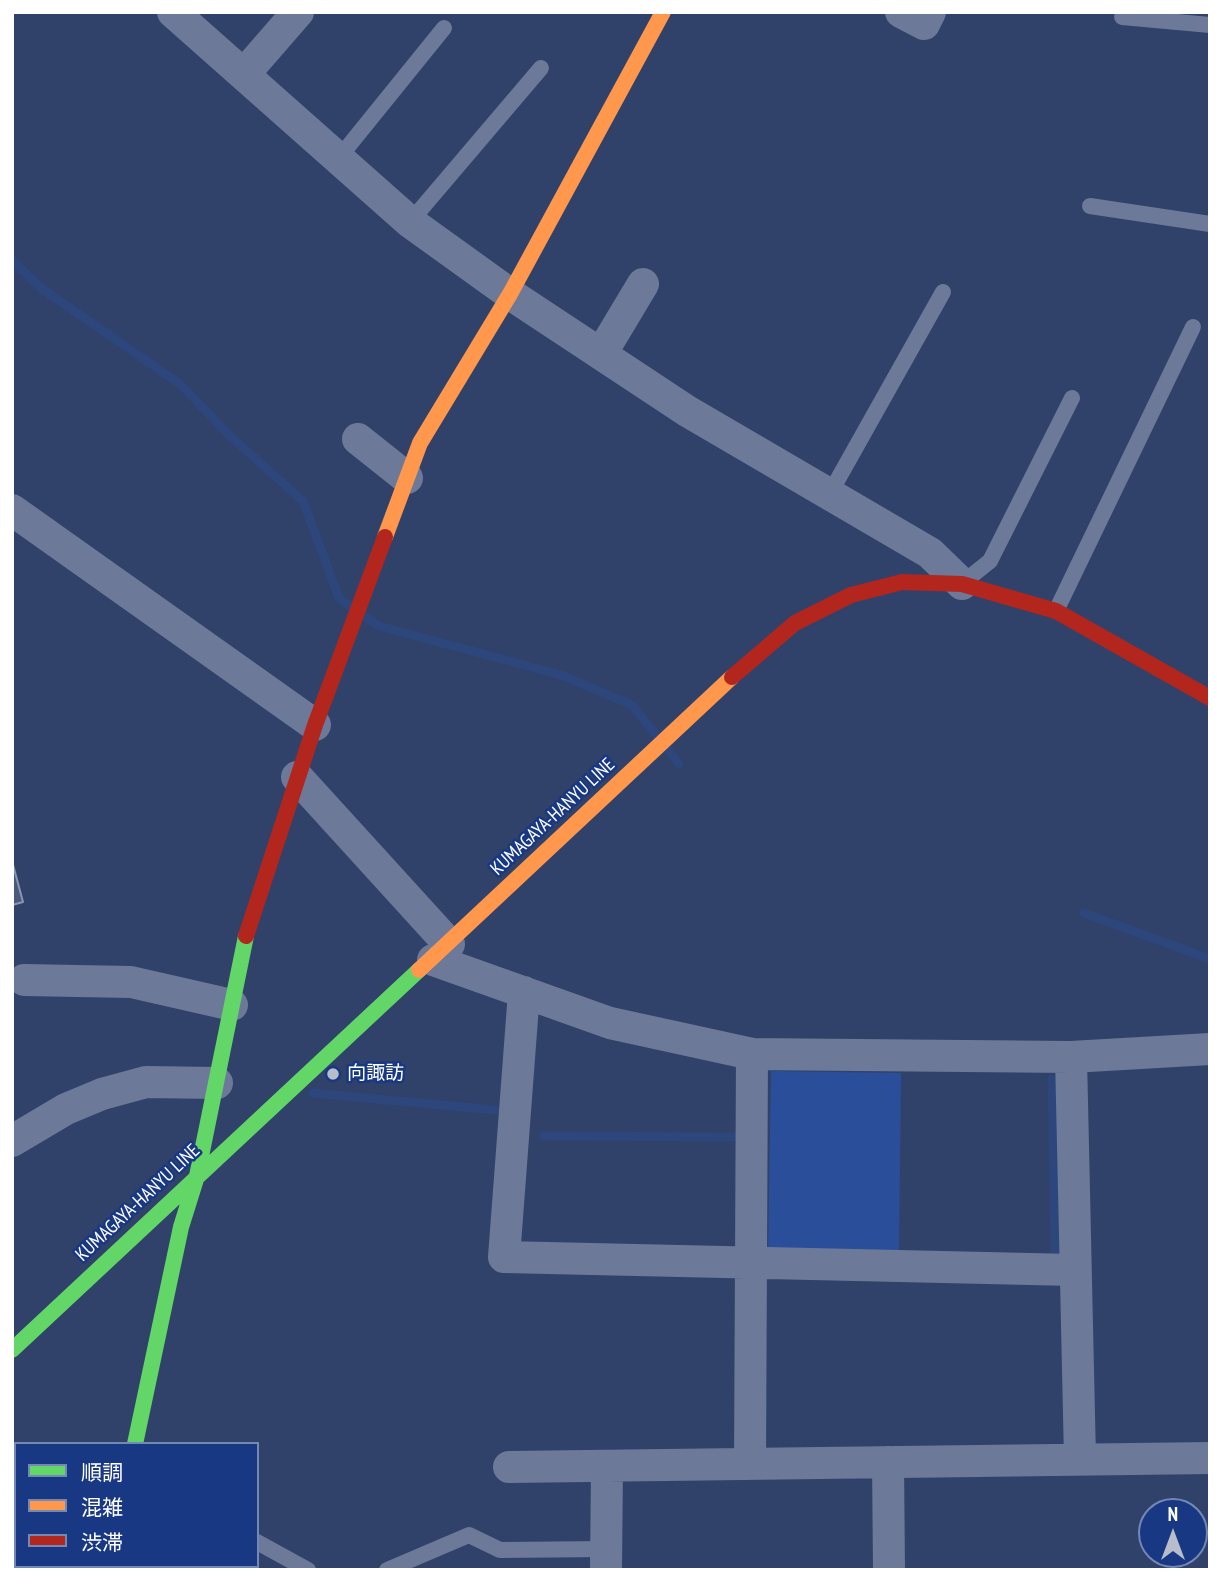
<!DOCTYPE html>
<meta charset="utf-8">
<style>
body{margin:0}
#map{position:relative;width:1222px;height:1582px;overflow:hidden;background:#30426a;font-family:"PT Sans Narrow","Noto Sans JP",sans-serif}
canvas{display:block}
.frame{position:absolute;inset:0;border:14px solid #fff;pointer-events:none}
.legend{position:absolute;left:14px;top:1442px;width:245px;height:126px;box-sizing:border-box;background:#183883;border:2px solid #7488b5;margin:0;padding:9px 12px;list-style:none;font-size:21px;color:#fff}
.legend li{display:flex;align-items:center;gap:14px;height:35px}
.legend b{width:35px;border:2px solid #7488b5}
.north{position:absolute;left:1138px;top:1498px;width:70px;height:70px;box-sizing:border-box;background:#183883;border:2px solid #7488b5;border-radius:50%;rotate:0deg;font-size:19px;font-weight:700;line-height:28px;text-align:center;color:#fff}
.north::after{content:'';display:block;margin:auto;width:24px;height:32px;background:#b7bdcb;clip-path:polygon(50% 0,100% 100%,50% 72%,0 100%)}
</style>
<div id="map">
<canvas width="1222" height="1582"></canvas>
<div class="frame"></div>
<ul class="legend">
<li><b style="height:9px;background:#63d668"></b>順調</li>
<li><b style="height:9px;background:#ff974d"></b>混雑</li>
<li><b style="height:9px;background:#b3261e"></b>渋滞</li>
</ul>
<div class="north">N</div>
</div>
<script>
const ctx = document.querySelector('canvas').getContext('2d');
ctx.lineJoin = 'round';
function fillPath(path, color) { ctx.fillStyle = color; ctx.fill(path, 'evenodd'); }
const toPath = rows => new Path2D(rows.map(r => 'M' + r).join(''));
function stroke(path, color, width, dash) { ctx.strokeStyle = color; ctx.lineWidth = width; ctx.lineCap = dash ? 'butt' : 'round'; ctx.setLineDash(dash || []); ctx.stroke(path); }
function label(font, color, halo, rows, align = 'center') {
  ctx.font = font + ' "PT Sans Narrow","Noto Sans JP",sans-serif'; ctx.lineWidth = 5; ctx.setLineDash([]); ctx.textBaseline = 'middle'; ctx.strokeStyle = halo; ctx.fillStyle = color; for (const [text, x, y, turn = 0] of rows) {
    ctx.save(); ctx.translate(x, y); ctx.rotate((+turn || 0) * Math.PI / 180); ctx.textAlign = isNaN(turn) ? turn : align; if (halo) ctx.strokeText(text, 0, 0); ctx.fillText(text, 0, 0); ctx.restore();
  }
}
fillPath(toPath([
 [771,1071,901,1073,899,1251,768,1253]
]), '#2b4e9b');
stroke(toPath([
 [12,260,41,288,180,384,230,436,303,501,339,598,350,606],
 [364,616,379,626,561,675,632,705,656,735],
 [667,748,679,764],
 [1084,913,1210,959],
 [1052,1079,1055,1250],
 [313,1093,495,1110],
 [544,1136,745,1137]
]), '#2d467c', 9);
const building = toPath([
 [12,861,23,902,12,905,12,861]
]);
fillPath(building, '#4a597a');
stroke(building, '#8a96af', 2);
stroke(toPath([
 [1122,17,1210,25],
 [338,159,444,28],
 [1090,206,1210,224],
 [410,222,541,68],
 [829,495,943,292],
 [965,581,990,561,1072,398],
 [1056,611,1193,327],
 [257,1542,308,1570],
 [387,1570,469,1535,500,1550,606,1549]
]), '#6c7998', 16);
stroke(toPath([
 [173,12,410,222,510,294,687,411,930,553,962,584],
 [901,12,924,24,930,12],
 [245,73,298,12],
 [601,354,643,284],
 [358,439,407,478],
 [12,510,315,725],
 [297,777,449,944],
 [433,960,610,1023,752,1054,1071,1057,1210,1049],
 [24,980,131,982,232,1005],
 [524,992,504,1257,1074,1270],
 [1071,1057,1080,1459],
 [12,1141,66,1109,102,1094,146,1082,217,1083],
 [888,1462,889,1570],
 [750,1464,752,1054],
 [509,1467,1210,1458],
 [108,1570,109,1566],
 [606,1570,607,1467]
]), '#6c7998', 32);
stroke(toPath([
 [12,1350,419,970],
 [135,1444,181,1227,197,1176,246,936]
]), '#63d668', 16);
stroke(toPath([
 [385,537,420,443,510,294,663,12],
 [419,970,732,677]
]), '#ff974d', 16);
stroke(toPath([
 [732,677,795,623,851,595,902,582,962,584,1056,611,1210,698],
 [246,936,315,725,385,537]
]), '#b3261e', 16);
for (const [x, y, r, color] of [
 [333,1074,7,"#b7bdcb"]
]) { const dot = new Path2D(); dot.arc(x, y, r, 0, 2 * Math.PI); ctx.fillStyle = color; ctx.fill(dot); stroke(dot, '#183883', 2.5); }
label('19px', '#fff', '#183883', [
 ["KUMAGAYA-HANYU LINE",553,817,-43],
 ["KUMAGAYA-HANYU LINE",138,1203,-43]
]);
label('19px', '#fff', '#183883', [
 ["向諏訪",347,1074]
], 'left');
</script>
